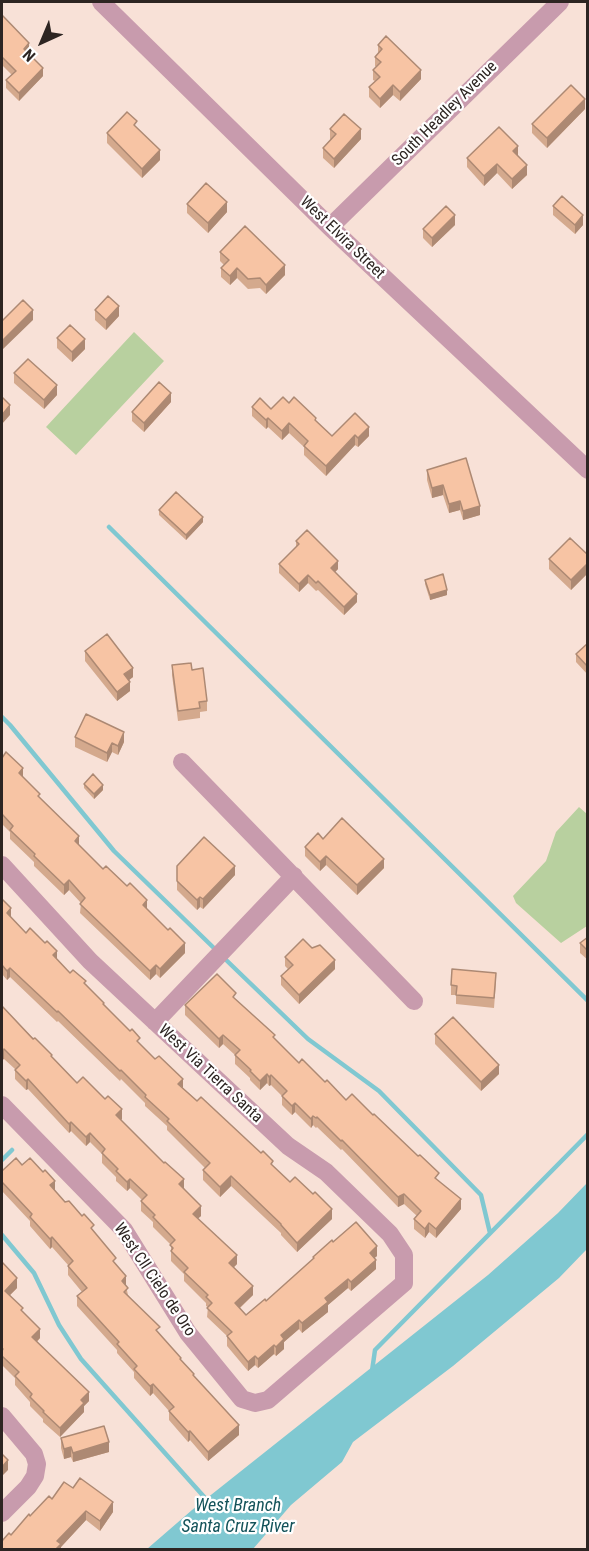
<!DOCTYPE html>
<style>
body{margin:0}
#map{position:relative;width:589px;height:1551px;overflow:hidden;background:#f8e1d7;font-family:"Roboto Condensed",sans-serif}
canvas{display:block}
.frame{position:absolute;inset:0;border:3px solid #2d2522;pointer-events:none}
.north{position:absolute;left:12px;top:12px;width:60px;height:60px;-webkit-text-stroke:4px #fff;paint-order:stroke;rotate:224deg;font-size:16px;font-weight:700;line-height:24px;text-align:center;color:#2d2522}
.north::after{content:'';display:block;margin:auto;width:21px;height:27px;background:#2d2522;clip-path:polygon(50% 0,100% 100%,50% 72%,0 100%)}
</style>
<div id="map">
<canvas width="589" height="1551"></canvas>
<div class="frame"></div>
<div class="north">N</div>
</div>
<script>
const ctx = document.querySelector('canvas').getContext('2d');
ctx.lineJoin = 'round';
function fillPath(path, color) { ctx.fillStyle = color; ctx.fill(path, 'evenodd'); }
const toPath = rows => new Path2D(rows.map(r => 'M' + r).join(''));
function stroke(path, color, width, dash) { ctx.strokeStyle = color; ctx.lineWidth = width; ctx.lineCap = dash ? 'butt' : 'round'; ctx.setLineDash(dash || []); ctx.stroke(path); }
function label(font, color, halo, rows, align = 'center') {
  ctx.font = font + ' "Roboto Condensed",sans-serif'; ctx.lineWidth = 4.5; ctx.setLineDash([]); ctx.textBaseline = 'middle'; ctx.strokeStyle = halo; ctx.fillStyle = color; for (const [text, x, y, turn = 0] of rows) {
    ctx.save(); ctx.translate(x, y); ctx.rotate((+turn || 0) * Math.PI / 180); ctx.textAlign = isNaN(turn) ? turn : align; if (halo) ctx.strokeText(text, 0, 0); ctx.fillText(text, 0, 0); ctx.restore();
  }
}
fillPath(toPath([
 [134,332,164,361,76,455,46,427],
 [579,807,587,814,587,926,561,943,516,903,513,896,546,861,556,832]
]), '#b8d09f');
fillPath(toPath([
 [587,1183,587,1249,559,1278,453,1366,353,1442,342,1462,291,1505,253,1549,147,1549,192,1510,488,1275,558,1213]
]), '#80c8d1');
stroke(toPath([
 [109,527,588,1001],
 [2,717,10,725,114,851,217,951],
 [223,957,308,1039,379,1091,481,1195,490,1233],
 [2,1160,12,1150],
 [2,1235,34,1273,59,1325,81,1359,206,1499,207,1503],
 [372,1371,375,1350,588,1134]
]), '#80c8d1', 4.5);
stroke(toPath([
 [101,2,330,227,588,470],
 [330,227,560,2],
 [182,762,414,1001],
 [2,865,90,961,288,1146,326,1172,390,1234,404,1255,404,1283,268,1400,255,1403,242,1399,188,1333,124,1230,2,1105],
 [155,1022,294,876],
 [2,1416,34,1454,37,1464,35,1476,28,1487,2,1513]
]), '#c89bad', 18);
fillPath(toPath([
 [2,15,29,51,28,53,43,76,19,101,6,88,6,80,12,75,2,65],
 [378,45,421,79,400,101,393,95,380,108,369,97,369,87,375,81,373,80,373,70,376,67,375,66,375,57,378,54],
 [585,109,547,148,532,133,532,124],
 [330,129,361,139,334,168,323,158,323,148,331,139,330,139],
 [107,133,160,160,142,178,107,143],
 [518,156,527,175,512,189,497,173,484,186,467,167,467,158],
 [187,204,227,212,208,233,187,213],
 [553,206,583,225,575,234,553,215],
 [455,225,432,247,423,238,423,229],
 [220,252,285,275,266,294,260,288,248,289,237,278,230,285,221,277,221,268,224,265,220,261],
 [95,310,119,316,106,330,95,320],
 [57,338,85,349,72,362,57,348],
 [14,373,57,395,44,409,14,383],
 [171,402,144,432,132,421,132,412],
 [289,403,316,421,332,436,355,413,369,436,358,447,355,445,326,476,304,455,304,447,289,433,282,440,268,427,266,429,252,416,252,407,271,409],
 [427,470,480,515,463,520,460,510,449,513,443,495,432,498,427,480],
 [159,510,203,522,186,540,159,515],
 [296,541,338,569,335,572,357,602,344,615,318,590,316,591,308,583,299,592,279,573,279,564,296,547],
 [588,555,588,573,571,590,549,569,549,559],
 [425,580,447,595,430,600,425,584],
 [588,643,588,675,576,662,576,654],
 [85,651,133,677,129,680,130,691,117,701,85,661],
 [172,665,192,670,207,701,207,711,200,712,200,718,178,721,172,675],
 [588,681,588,692,586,691,586,683],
 [75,737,124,742,118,755,112,752,107,762,75,747],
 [2,758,23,777,79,845,103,869,147,909,185,953,160,978,156,974,150,980,80,913,81,903,69,890,64,895,34,866,34,862,10,839,10,832,2,824],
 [84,784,103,790,94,799,84,788],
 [323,839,384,868,357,895,326,865,320,871,305,856,305,847],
 [177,866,235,875,203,909,200,907,197,910,177,890],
 [2,899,11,918,26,933,57,959,70,973,86,984,140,1044,183,1088,332,1219,297,1252,281,1235,281,1233,231,1186,220,1197,203,1180,203,1170,205,1168,167,1130,167,1126,145,1106,145,1103,121,1079,120,1081,58,1021,57,1022,10,977,7,980,2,974],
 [588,937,588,960,580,953,580,943],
 [285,957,335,969,299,1004,281,985,281,976,288,969,285,966],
 [496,982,494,1008,456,1004,456,995,451,995,451,985],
 [236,1000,299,1063,325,1082,439,1181,461,1209,436,1238,429,1232,425,1238,414,1229,414,1219,417,1216,404,1204,398,1207,342,1149,341,1150,317,1127,316,1128,313,1125,311,1128,295,1112,292,1115,282,1105,282,1096,271,1085,269,1086,267,1083,260,1090,250,1080,250,1078,235,1064,235,1055,223,1044,219,1048,185,1015,185,1005],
 [2,1006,77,1083,122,1119,121,1120,184,1188,201,1216,198,1218,237,1264,234,1267,253,1295,240,1308,246,1315,266,1301,313,1259,313,1257,333,1242,377,1256,374,1258,376,1269,351,1291,348,1288,328,1305,328,1312,302,1333,299,1329,284,1342,284,1349,276,1356,274,1354,258,1368,255,1365,248,1371,227,1346,227,1336,207,1317,208,1307,206,1306,206,1303,184,1281,184,1274,171,1261,171,1245,153,1227,153,1222,141,1211,141,1201,142,1200,130,1188,127,1191,116,1181,116,1177,102,1163,102,1154,90,1142,86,1146,71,1131,69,1133,28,1089,26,1090,15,1079,15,1069,4,1059,2,1060],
 [435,1034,499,1074,481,1091,435,1044],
 [22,1165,43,1172,55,1191,94,1232,116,1265,126,1286,128,1295,194,1376,239,1435,208,1461,190,1440,188,1442,169,1420,169,1411,153,1393,150,1396,134,1378,134,1372,117,1353,117,1350,77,1306,77,1296,82,1292,68,1275,68,1265,52,1247,50,1249,30,1226,30,1221,2,1191,2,1171],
 [2,1255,3,1264,17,1288,10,1295,23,1312,40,1338,37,1342,89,1401,84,1406,84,1412,60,1437,43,1422,43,1419,30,1406,30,1402,15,1385,15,1378,2,1365],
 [61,1438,109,1452,73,1462,71,1457,64,1459,61,1448],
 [73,1488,113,1512,100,1531,86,1520,61,1547,61,1550,2,1550,2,1541,11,1535,30,1516,52,1499]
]), '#d4a98d');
fillPath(toPath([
 [29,43,29,51,24,57,24,49],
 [43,68,43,76,19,101,19,93],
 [421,70,421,79,400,101,400,92],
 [393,85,393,95,380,108,380,99],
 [585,99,585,109,547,148,547,138],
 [361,129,361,139,334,168,334,159],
 [518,146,518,156,513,151],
 [160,150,160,160,142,178,142,169],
 [497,164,497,173,484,186,484,176],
 [527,165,527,175,512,189,512,179],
 [227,202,227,212,208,233,208,223],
 [455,215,455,225,432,247,432,238],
 [583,215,583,225,575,234,575,225],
 [285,265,285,275,266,294,266,285],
 [237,268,237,278,230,285,230,276],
 [119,306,119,316,106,330,106,320],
 [33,310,33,320,2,350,2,341],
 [85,339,85,349,72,362,72,352],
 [57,385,57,395,44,409,44,400],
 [171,393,171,402,144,432,144,423],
 [10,405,10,415,2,424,2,415],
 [268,418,268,427,266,429,266,420],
 [289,423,289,433,282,440,282,431],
 [369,427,369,436,358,447,358,438],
 [355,435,355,445,326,476,326,466],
 [443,485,443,495,432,498,432,488],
 [460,501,460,510,449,513,449,504],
 [480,506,480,515,463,520,463,511],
 [203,517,203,522,186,540,186,535],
 [338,561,338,569,331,576,331,568],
 [588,563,588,573,571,590,571,580],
 [308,575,308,583,299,592,299,584],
 [447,590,447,595,430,600,430,595],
 [357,594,357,602,344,615,344,607],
 [133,668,133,677,124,684,124,674],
 [130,682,130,691,117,701,117,692],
 [124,732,124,742,118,755,118,746],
 [112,743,112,752,107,762,107,753],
 [23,768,23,777,19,773],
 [103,785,103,790,94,799,94,794],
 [79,836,79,846,75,841],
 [326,856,326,865,320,871,320,862],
 [384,859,384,868,357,895,357,885],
 [235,866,235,875,203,909,203,899],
 [69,880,69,890,64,895,64,885],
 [200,897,200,907,197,910,197,900],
 [147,900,147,909,143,905],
 [11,908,11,917,7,913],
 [185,943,185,953,160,978,160,969],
 [57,951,57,961,53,955],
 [335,960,335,969,299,1004,299,995],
 [156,965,156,974,150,980,150,971],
 [10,968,10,977,7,980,7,971],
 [223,1035,223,1044,219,1048,219,1039],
 [4,1049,4,1059,2,1060,2,1051],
 [499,1065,499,1074,481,1091,481,1082],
 [267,1074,267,1083,260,1090,260,1081],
 [271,1075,271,1085,269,1086,269,1077],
 [28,1079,28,1089,26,1090,26,1081],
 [183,1079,183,1088,178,1084],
 [295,1103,295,1112,292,1115,292,1106],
 [122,1109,122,1119,116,1125,116,1115],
 [313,1116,313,1125,311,1128,311,1119],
 [71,1122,71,1131,69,1133,69,1124],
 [90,1133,90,1142,86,1146,86,1137],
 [231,1176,231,1186,220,1197,220,1187],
 [130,1179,130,1188,127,1191,127,1182],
 [184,1179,184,1189,179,1184],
 [55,1181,55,1191,50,1185],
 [404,1194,404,1204,398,1207,398,1197],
 [461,1199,461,1209,436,1238,436,1229],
 [201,1206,201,1216,193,1223,193,1214],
 [332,1209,332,1219,297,1252,297,1243],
 [429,1223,429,1232,425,1238,425,1229],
 [52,1237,52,1247,50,1249,50,1239],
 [377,1246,377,1256,370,1262,370,1253],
 [237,1255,237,1264,229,1272,229,1263],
 [376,1260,376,1269,351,1291,351,1282],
 [126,1276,126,1286,122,1290,122,1281],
 [17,1278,17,1288,5,1300,5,1291],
 [348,1279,348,1288,328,1305,328,1312,302,1333,302,1323,325,1298],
 [253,1286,253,1295,235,1312,235,1303],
 [299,1320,299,1329,284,1342,284,1349,276,1356,276,1347,281,1335],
 [40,1329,40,1338,32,1346,32,1337],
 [274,1345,274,1354,258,1368,258,1359],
 [255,1356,255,1365,248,1371,248,1362],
 [153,1384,153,1393,150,1396,150,1386],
 [89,1392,89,1401,84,1406,84,1412,60,1437,60,1428,81,1400],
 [239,1425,239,1435,208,1461,208,1452],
 [190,1431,190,1440,188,1442,188,1432],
 [109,1442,109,1452,73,1462,73,1453],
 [71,1447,71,1457,64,1459,64,1449],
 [8,1460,8,1470,2,1476,2,1467],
 [113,1502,113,1512,100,1531,100,1521],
 [86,1511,86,1520,61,1547,61,1550,55,1550,57,1541]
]), '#ad8973');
const building = toPath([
 [2,15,29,43,24,49,43,68,19,93,6,80,16,71,2,57,2,15],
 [386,36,421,70,400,92,393,85,380,99,369,87,380,77,373,70,381,62,375,57,382,49,378,45,386,36],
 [571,85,585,99,547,138,532,124,571,85],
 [127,112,137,121,134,125,160,150,142,169,107,133,127,112],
 [344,114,361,129,334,159,323,148,336,134,330,129,344,114],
 [499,127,518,146,513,151,527,165,512,179,497,164,484,176,467,158,499,127],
 [206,183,227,202,208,223,187,204,206,183],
 [562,196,583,215,575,225,553,206,562,196],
 [446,206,455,215,432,238,423,229,446,206],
 [245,226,285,265,266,285,260,278,248,279,237,268,230,276,221,268,229,260,220,252,245,226],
 [108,296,119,306,106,320,95,310,108,296],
 [23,300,33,310,2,341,2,321,23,300],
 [70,325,85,339,72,352,57,338,70,325],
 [28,359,57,385,44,400,14,373,28,359],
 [159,382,171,393,144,423,132,412,159,382],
 [2,397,10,405,2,415,2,397],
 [283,397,289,403,294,397,316,418,315,420,332,436,355,413,369,427,358,438,355,435,326,466,304,446,308,441,289,423,282,431,268,418,266,420,252,407,260,398,271,409,283,397],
 [466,458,480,506,463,511,460,501,449,504,443,485,432,488,427,470,466,458],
 [176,492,203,517,186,535,159,510,176,492],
 [307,530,338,561,331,568,357,594,344,607,318,581,316,583,308,575,299,584,279,564,299,544,296,541,307,530],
 [570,538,588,555,588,563,571,580,549,559,570,538],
 [443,574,447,590,430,595,425,580,443,574],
 [107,634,133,668,124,674,130,682,117,692,85,651,107,634],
 [588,643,588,667,576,654,588,643],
 [191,663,192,670,203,668,207,701,199,702,200,708,178,711,172,665,191,663],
 [86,714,124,732,118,746,112,743,107,753,75,737,86,714],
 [6,752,23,768,19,773,40,794,38,796,79,836,75,841,103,869,106,866,127,886,130,883,147,900,143,905,168,930,170,928,185,943,160,969,156,965,150,971,80,904,85,898,69,880,64,885,34,856,35,854,10,830,13,826,2,814,2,758,6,752],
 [93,774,103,785,94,794,84,784,93,774],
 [342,818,384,859,357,885,326,856,320,862,305,847,318,833,323,839,342,818],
 [204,837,235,866,203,899,200,897,197,900,177,881,177,866,204,837],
 [2,899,11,908,7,913,26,933,30,928,45,943,47,941,57,951,53,955,70,973,73,970,86,981,84,983,104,1003,103,1004,130,1031,132,1029,140,1038,137,1041,155,1059,159,1056,183,1079,178,1084,197,1101,201,1097,261,1153,263,1151,273,1161,271,1164,290,1182,295,1177,313,1194,315,1192,332,1209,297,1243,281,1225,281,1224,231,1176,220,1187,203,1170,210,1163,167,1121,169,1119,145,1097,146,1095,121,1070,120,1071,58,1011,57,1012,10,968,7,971,2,965,2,899],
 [588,937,588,951,580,943,588,937],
 [303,939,312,948,320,945,335,960,299,995,281,976,293,965,285,957,303,939],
 [452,969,496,973,494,998,456,995,457,986,451,985,452,969],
 [217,974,236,993,233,997,275,1035,273,1037,299,1063,302,1059,325,1082,327,1080,346,1100,352,1094,373,1115,374,1114,418,1156,420,1155,439,1173,435,1178,461,1199,436,1229,429,1223,425,1229,414,1219,421,1211,404,1194,398,1197,342,1140,341,1141,317,1117,316,1118,313,1116,311,1119,295,1103,292,1106,282,1096,287,1091,271,1075,269,1077,267,1074,260,1081,250,1071,251,1070,235,1055,240,1050,223,1035,219,1039,185,1005,217,974],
 [2,1006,33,1039,35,1038,52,1055,51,1056,77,1083,83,1077,105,1099,108,1096,122,1109,116,1115,164,1163,165,1162,184,1179,179,1184,201,1206,193,1214,237,1255,229,1263,253,1286,235,1303,246,1315,265,1299,266,1301,314,1258,313,1257,332,1240,333,1242,356,1222,377,1246,370,1253,376,1260,351,1282,348,1279,325,1298,328,1302,302,1323,299,1320,281,1335,284,1339,276,1347,274,1345,258,1359,255,1356,248,1362,227,1336,232,1332,207,1308,212,1303,206,1297,208,1295,184,1272,188,1268,171,1251,173,1248,170,1245,175,1240,153,1217,155,1215,141,1201,147,1195,130,1179,127,1182,116,1171,118,1169,102,1153,105,1149,90,1133,86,1137,71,1122,69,1124,28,1079,26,1081,15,1070,20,1065,4,1049,2,1051,2,1006],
 [453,1017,499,1065,481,1082,435,1034,453,1017],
 [16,1158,22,1165,30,1158,43,1172,45,1170,55,1181,50,1185,65,1202,69,1201,82,1216,84,1214,94,1225,91,1228,116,1258,113,1261,126,1276,122,1281,128,1288,124,1292,160,1327,156,1330,181,1358,180,1359,194,1374,193,1375,239,1425,208,1452,190,1431,188,1432,169,1411,174,1407,153,1384,150,1386,134,1369,137,1366,117,1344,119,1342,77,1296,87,1288,68,1266,73,1261,52,1237,50,1239,30,1217,32,1214,2,1182,2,1171,16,1158],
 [2,1262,17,1278,5,1291,23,1308,21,1310,40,1329,32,1337,89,1392,81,1400,84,1403,60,1428,43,1412,44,1411,30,1397,32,1394,15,1376,19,1372,2,1356,2,1351,3,1349,2,1348,2,1262],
 [104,1426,109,1442,73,1453,71,1447,64,1449,61,1438,104,1426],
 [2,1454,8,1460,2,1467,2,1454],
 [80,1478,113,1502,100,1521,86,1511,57,1541,61,1544,55,1550,2,1550,2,1541,9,1533,11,1535,29,1514,30,1516,49,1496,52,1499,64,1482,73,1488,80,1478]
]);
fillPath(building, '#f7c4a4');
stroke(building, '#ad8973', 1.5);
label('16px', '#2d2522', '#fff', [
 ["South Headley Avenue",445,114,-45],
 ["West Elvira Street",342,238,44],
 ["West Via Tierra Santa",210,1074,43],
 ["West Cll Cielo de Oro",154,1280,56]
]);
label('italic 18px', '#14535a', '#fff', [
 ["West Branch",238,1506],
 ["Santa Cruz River",238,1527]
]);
</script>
